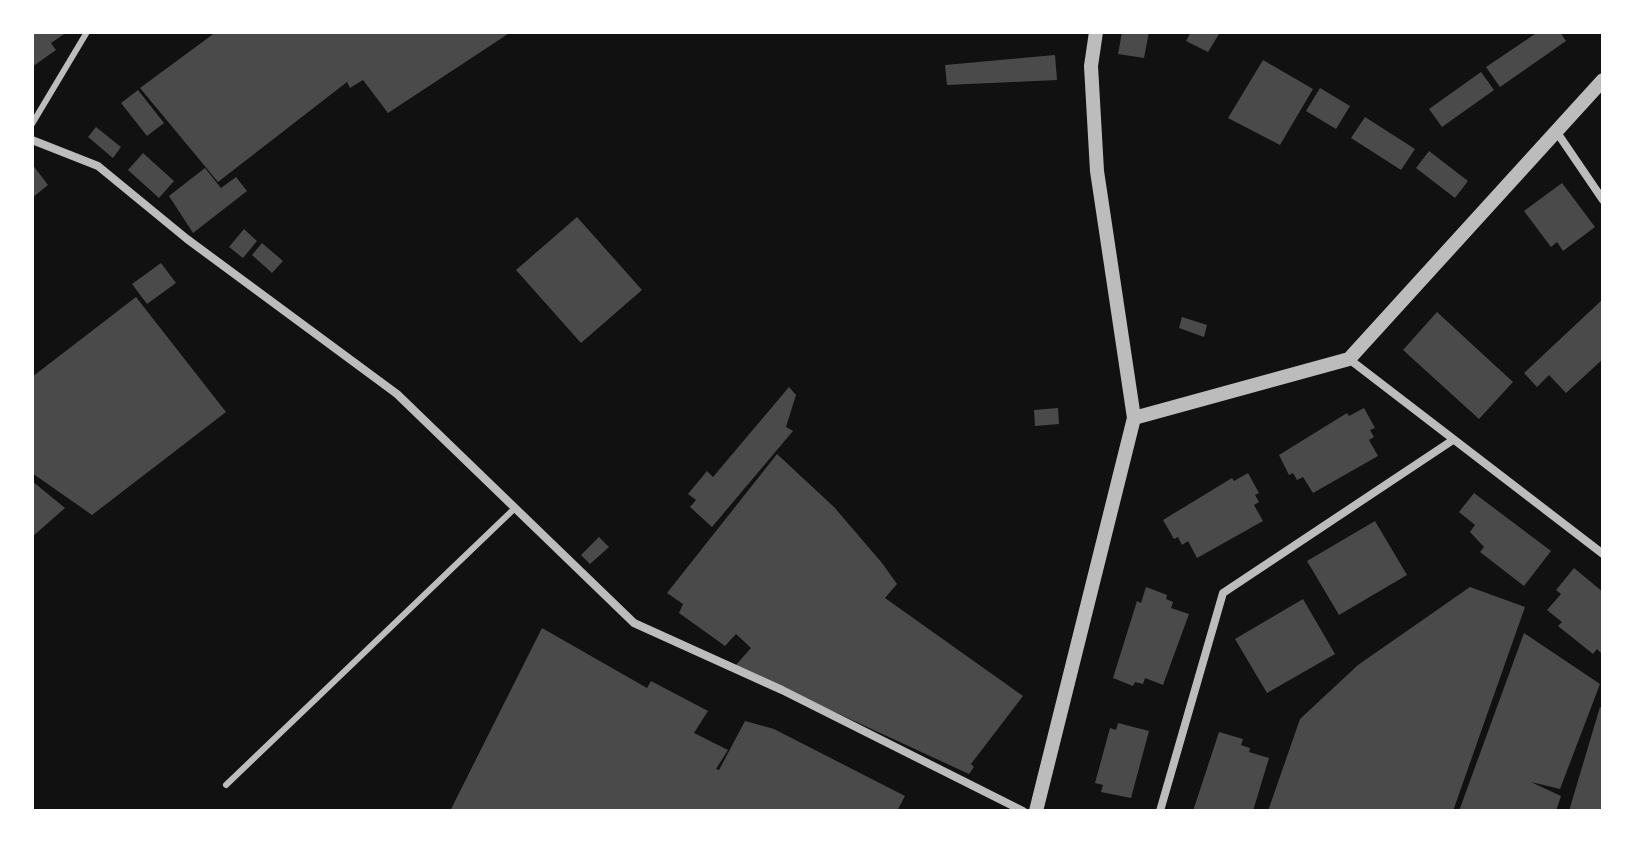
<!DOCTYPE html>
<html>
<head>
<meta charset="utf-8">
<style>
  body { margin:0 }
  #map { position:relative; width:1635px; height:843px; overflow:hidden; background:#111; font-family:"Varela Round",sans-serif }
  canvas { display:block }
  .frame { position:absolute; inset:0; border:34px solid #fff; pointer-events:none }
</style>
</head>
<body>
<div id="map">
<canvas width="1635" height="843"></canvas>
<div class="frame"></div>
</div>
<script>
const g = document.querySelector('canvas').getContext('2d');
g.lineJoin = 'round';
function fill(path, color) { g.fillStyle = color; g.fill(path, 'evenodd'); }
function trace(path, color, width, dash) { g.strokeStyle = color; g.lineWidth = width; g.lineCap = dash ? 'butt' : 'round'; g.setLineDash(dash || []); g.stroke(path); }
const building = new Path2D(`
  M32 32H67L51 43 56 50 32 67Z
  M216 32H511L388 113 363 80 350 88 347 82 218 182 140 88Z
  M1122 32H1149L1144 58 1118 54Z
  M1191 32H1215L1219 34 1208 52 1186 41Z
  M1538 32H1560L1566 41 1500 87 1486 67Z
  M1055 55 1057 80 947 85 945 65Z
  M1263 60 1313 89 1280 145 1228 118Z
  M1481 72 1494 90 1442 127 1429 109Z
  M1320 88 1350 106 1336 129 1306 111Z
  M138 90 164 123 147 136 121 103Z
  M1365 117 1415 149 1401 170 1351 138Z
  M96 127 121 147 113 158 88 137Z
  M1429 151 1468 181 1455 198 1416 168Z
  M143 153 174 181 159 198 128 170Z
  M32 164 48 185 32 198Z
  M205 168 221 188 236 177 247 191 193 233 169 196Z
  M1562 183 1595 227 1563 251 1557 242 1551 247 1524 211Z
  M577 217 642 290 581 343 516 270Z
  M244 229 257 241 243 258 229 247Z
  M262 243 283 261 272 273 252 255Z
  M161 263 176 283 147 304 132 284Z
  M136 297 226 412 92 515 32 473V377Z
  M1603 299V359L1566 393 1549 375 1537 387 1524 373Z
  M1437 312 1513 382 1479 419 1403 350Z
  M1182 317 1207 325 1204 337 1179 328Z
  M789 387 796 395 786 427 793 431 712 527 690 507 696 500 688 494 707 471 713 477Z
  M1058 408 1059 424 1035 426 1034 410Z
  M1364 408 1375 428 1370 430 1374 437 1369 440 1378 456 1313 493 1303 477 1297 480 1293 473 1289 475 1279 455 1347 413 1349 416Z
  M777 454 834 507 882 563 897 584 885 598 1023 696 971 764 974 767 969 774 735 666 751 648 736 634 725 646 679 613 683 604 667 593Z
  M1248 473 1259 493 1255 495 1259 502 1254 505 1263 521 1197 558 1188 541 1182 545 1178 537 1174 539 1163 520 1232 478 1234 481Z
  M32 481 65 508 32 537Z
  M1474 493 1551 551 1524 586 1480 552 1484 547 1470 532 1475 525 1459 512Z
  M1375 521 1407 575 1339 615 1307 561Z
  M599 537 609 547 590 564 581 555Z
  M1574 568 1603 592V655L1597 649 1593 654 1558 626 1562 622 1547 610 1561 594 1556 590Z
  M1146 587 1167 595 1166 599 1173 602 1171 608 1189 614 1163 685 1145 678 1143 684 1135 682 1133 686 1113 678 1137 601 1141 603Z
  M1470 587 1525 607 1453 811H1268L1300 719 1358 665Z
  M1303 599 1335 654 1267 693 1235 639Z
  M542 628 647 688 651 681 708 711 694 733 728 750 716 769 719 770 745 721 774 729 905 796 897 811H450Z
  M1524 633 1600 684 1560 789 1531 782 1561 796 1556 811H1459Z
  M1600 707 1603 709V811H1569Z
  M1118 723 1149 731 1131 798 1101 792 1103 785 1095 783 1110 728 1116 730Z
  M1219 732 1243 739 1241 745 1250 748 1249 752 1269 758 1253 811H1193Z`);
const service = new Path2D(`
  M32 124 87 32
  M226 785 515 508`);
const minor = new Path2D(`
  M1556 131 1603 200
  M32 140 98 166 187 239 397 394 634 623 782 690 1023 811
  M1349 359 1603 554
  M1160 811 1223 593 1453 440`);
const tertiary = new Path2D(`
  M1134 418 1349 359 1603 80
  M1036 811 1134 418 1097 171 1091 66 1096 32`);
fill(building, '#4a4a4a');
trace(service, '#bcbcbc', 6);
trace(minor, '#bcbcbc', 8);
trace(tertiary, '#bcbcbc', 14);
</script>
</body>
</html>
